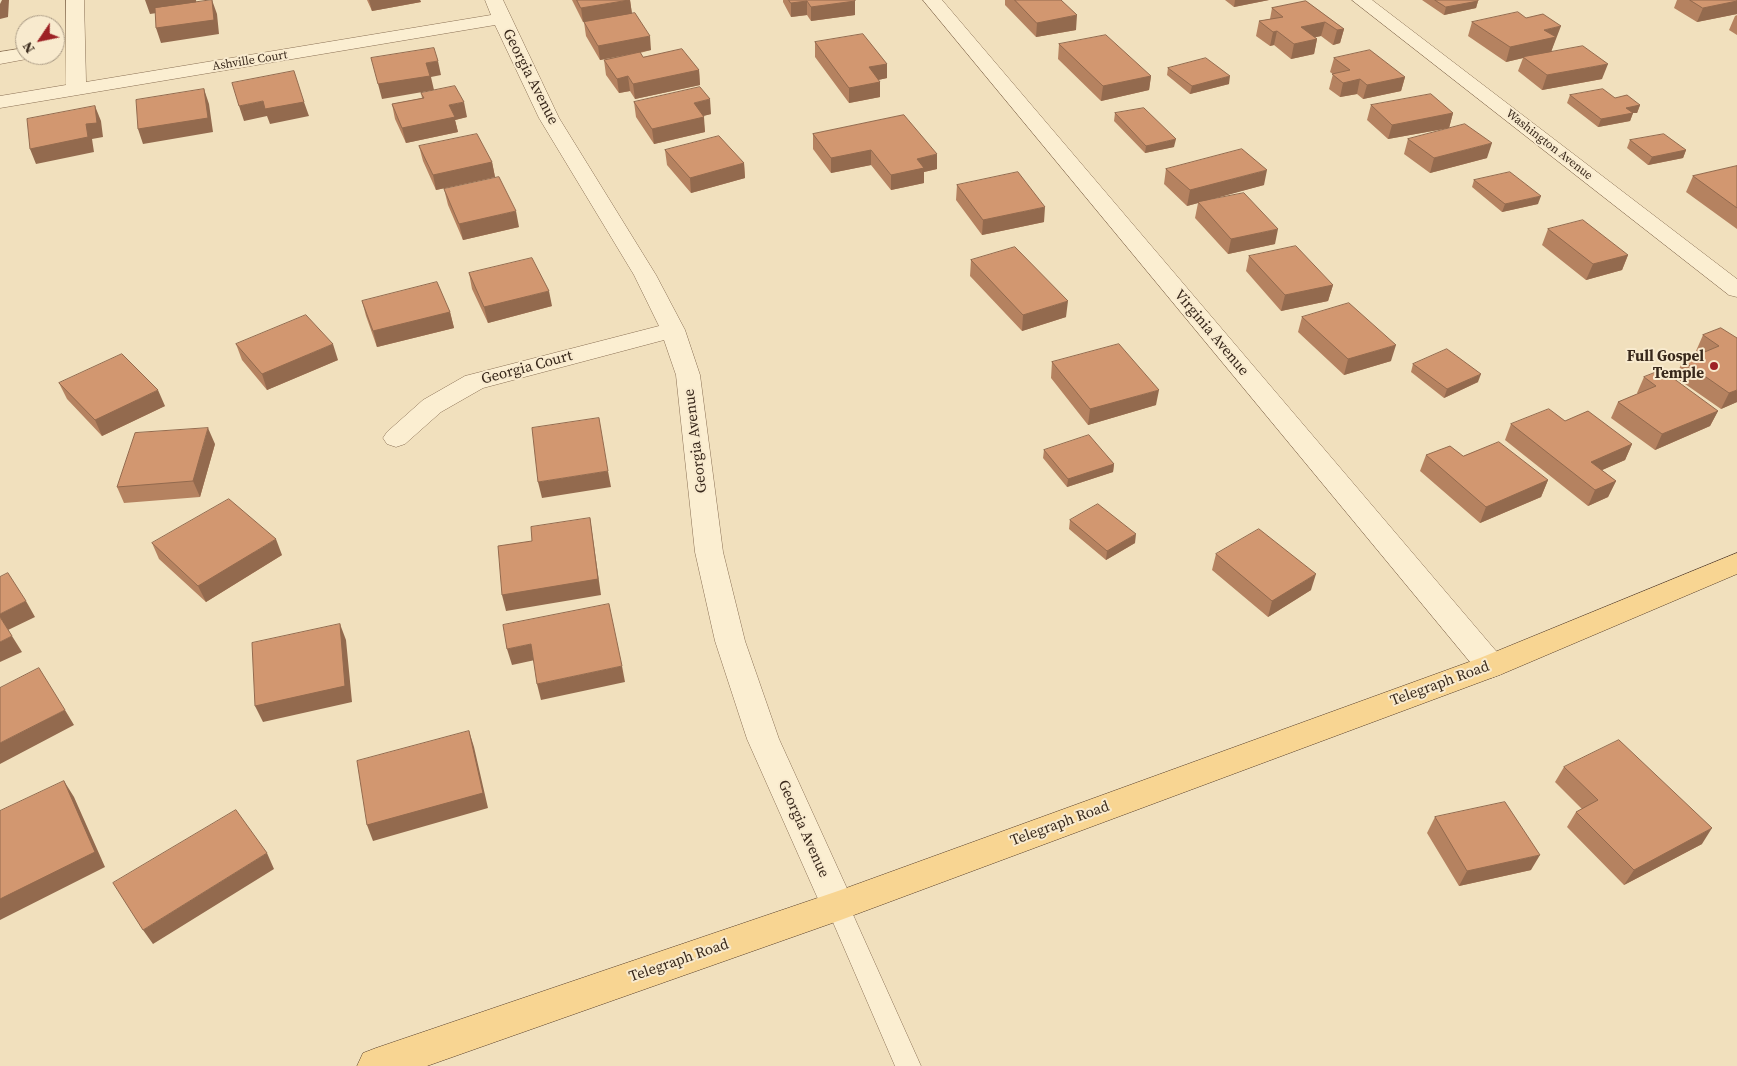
<!DOCTYPE html>
<html>
<head>
<meta charset="utf-8">
<style>
  body { margin:0 }
  #map { position:relative; width:1737px; height:1066px; overflow:hidden; background:#f1e0bd; font-family:"Source Serif 4",serif }
  canvas { display:block }
  .north { position:absolute; left:15px; top:15px; width:50px; height:50px; box-sizing:border-box; background:#f8eace; border:1px solid #ab9c86; border-radius:50%; rotate:236deg; font-size:14px; font-weight:700; line-height:20px; text-align:center; color:#38281b }
  .north::after { content:''; display:block; margin:auto; width:18px; height:22px; background:#9d2125; clip-path:polygon(50% 0,100% 100%,50% 72%,0 100%) }
</style>
</head>
<body>
<div id="map">
<canvas width="1737" height="1066"></canvas>
<div class="north">N</div>
</div>
<script>
const g = document.querySelector('canvas').getContext('2d');
g.lineJoin = 'round';
function trace(path, color, width, dash) { g.strokeStyle = color; g.lineWidth = width; g.lineCap = dash ? 'butt' : 'round'; g.setLineDash(dash || []); g.stroke(path); }
function fill(path, color) { g.fillStyle = color; g.fill(path, 'evenodd'); }
function label(font, color, halo, rows, align = 'center') {
  g.font = font + ' "Source Serif 4",serif'; g.lineWidth = 4; g.setLineDash([]); g.textBaseline = 'middle'; g.strokeStyle = halo; g.fillStyle = color; for (const [text, x, y, turn = 0] of rows) {
    g.save(); g.translate(x, y); g.rotate((+turn || 0) * Math.PI / 180); g.textAlign = isNaN(turn) ? turn : align; if (halo) g.strokeText(text, 0, 0); g.fillText(text, 0, 0); g.restore();
  }
}
const lane = new Path2D(`
  M838 896 846 899 921 1066H895L826 906 830 899Z`);
const street = new Path2D(`
  M66 0H84L86 82 491 15 485 0H503L559 118 656 275 685 330 700 375 723 552 745 641 779 739 855 906 850 917 838 921 826 917 747 739 715 641 695 552 676 375 664 340 483 388 441 412 405 444 396 447 387 444 383 438 387 432 423 400 465 376 659 326 634 275 539 118 495 25 0 108V96L66 85Z
  M923 0H942L1502 658 1506 666 1502 674 1491 678 1480 674Z
  M1352 0H1372L1737 279V297L1729 295Z
  M25 48V55H34L32 58 0 64V52Z`);
const primary = new Path2D(`
  M1737 553V574L1502 674 838 921 427 1066H357L363 1053 376 1048 838 891 1480 658Z`);
const wall = new Path2D(`
  M367 0H420L421 2 372 11Z
  M572 0H630L632 14 651 50 640 53 643 57 699 70 700 85 635 99 630 91 619 93 606 75 604 60 635 53 600 60 586 36 584 22 611 17 583 22Z
  M783 0H855V15L811 21 807 15 791 17 783 2Z
  M1005 0H1061L1076 30 1036 37 1005 5Z
  M1225 0H1269L1234 7Z
  M1422 0H1478V1L1476 8 1444 15Z
  M1676 0H1737V14L1697 22 1674 8 1677 0Z
  M1306 1 1344 29 1340 43 1333 45 1321 36 1315 37 1317 39 1314 54 1291 59 1274 45 1270 46 1256 36 1259 21 1270 19 1272 8Z
  M1737 15V35L1729 30 1735 16Z
  M1472 22 1556 40H1555L1551 52 1602 79 1542 90 1518 71 1523 58 1506 62 1468 36Z
  M815 42 887 64V78L878 80 880 82V97L849 103 815 57Z
  M1059 44 1151 76 1149 90 1101 101 1058 59Z
  M1334 58 1405 77 1401 91 1363 99 1357 94 1340 97 1329 89 1333 74 1330 72Z
  M1168 68 1229 84 1190 94 1167 75Z
  M421 93 467 117 455 120 458 132 406 143 395 119 392 104 422 98Z
  M1570 95 1615 98 1640 105 1637 113H1633L1630 121 1598 127 1567 103Z
  M634 102 711 114 703 116 705 132 654 144 636 117Z
  M1371 105 1453 113 1449 128 1388 139 1367 120Z
  M1115 113 1174 147 1145 153 1114 121Z
  M904 115 937 169 924 172V183L891 190 871 165 831 173 813 149V134Z
  M1408 139 1487 158 1430 173 1404 154Z
  M1630 140 1686 150 1683 158 1648 165 1627 148Z
  M419 146 492 162 495 177 436 190 423 161Z
  M665 150 744 163 745 178 691 193 667 165Z
  M1737 166V229L1686 192 1693 176Z
  M1166 169 1264 185 1207 200 1275 244 1228 254 1195 218 1198 203 1187 206 1164 184Z
  M1474 180 1538 204 1502 212 1472 187Z
  M957 185 1044 222 982 235 956 200Z
  M444 189 519 227 463 240 448 205Z
  M1548 229 1628 255 1622 270 1586 280 1542 245Z
  M1249 256 1333 285 1328 301 1281 311 1246 271Z
  M971 260 1066 317 1022 331 970 276Z
  M469 273 552 306 488 323 472 289Z
  M362 301 450 312 454 328 377 347 366 316Z
  M1302 317 1391 361 1344 375 1298 332Z
  M1721 328 1737 402 1721 409 1675 377 1683 361 1699 354 1696 351 1703 335Z
  M236 344 338 360 267 390 242 360Z
  M1052 362 1156 405 1088 425 1051 378Z
  M1413 364 1478 382 1444 398 1411 372Z
  M1644 377 1718 411 1710 426 1655 450 1611 418 1618 402 1638 394 1637 393Z
  M59 383 165 406 102 436 67 399Z
  M1565 421 1632 444 1625 460 1602 470 1616 481 1608 497 1588 506 1505 440 1511 424Z
  M215 444 200 497 124 503 117 487Z
  M1044 450 1114 464 1113 472 1067 487 1043 458Z
  M1426 455 1548 480 1541 497 1480 523 1420 471Z
  M1070 520 1135 543 1106 560 1069 529Z
  M152 543 282 555 206 602 159 559Z
  M1216 554 1311 590 1268 617 1212 570Z
  M1564 767 1702 844 1624 885 1567 827 1576 812 1582 809 1555 782Z
  M1435 817 1531 870 1459 886 1427 833Z`);
const shadedWall = new Path2D(`
  M2 0H9L8 17 0 19V4Z
  M145 0H196L197 7 150 14Z
  M212 0 217 14 219 34 161 43 156 28Z
  M369 0H420L421 2 372 11Z
  M630 0 632 14 583 22 581 8Z
  M1235 0H1269L1234 7Z
  M807 1V15L791 17V3Z
  M855 1V15L811 21V7Z
  M1478 1 1476 8 1444 15 1446 7Z
  M1737 1V14L1697 22 1703 8Z
  M1077 15 1076 30 1036 37 1037 23Z
  M1325 22 1321 36 1298 41 1301 27Z
  M1561 26 1551 52 1523 57V58L1506 62 1510 47 1544 30Z
  M1344 29 1340 43 1333 45 1337 30Z
  M1277 31 1274 45 1270 46 1273 32Z
  M650 36 651 50 600 60 598 46Z
  M1317 39 1314 54 1291 59 1294 44Z
  M438 61 441 75 431 77 434 90 382 99 378 84 426 63Z
  M887 64V78L869 82V67Z
  M1608 64 1602 79 1542 90 1547 75Z
  M699 70 700 85 635 99 633 84Z
  M628 76 630 91 619 93 617 79Z
  M1151 76 1149 90 1101 101 1103 86Z
  M1230 76 1229 84 1190 94 1192 86Z
  M1405 77 1401 91 1363 99 1367 85Z
  M1360 79 1357 94 1340 97 1343 83Z
  M880 82V97L849 103V88Z
  M204 89 209 104 213 132 143 144 138 129Z
  M710 99 711 114 695 118 694 103Z
  M263 101 304 102 309 116 270 124 267 116 244 121 239 106Z
  M464 102 467 117 455 120 458 132 406 143 402 128 449 105Z
  M1640 105 1637 113H1633L1630 121 1598 127 1601 119 1626 108Z
  M95 106 101 121 103 137 92 139 94 152 36 164 30 149 86 124Z
  M1453 113 1449 128 1388 139 1392 125Z
  M704 117 705 132 654 144 652 129Z
  M1176 139 1174 147 1145 153 1146 146Z
  M1492 143 1487 158 1430 173 1434 158Z
  M871 150V165L831 173V158Z
  M1686 150 1683 158 1648 165 1652 157Z
  M937 154V169L924 172V183L891 190V175L917 159Z
  M492 162 495 177 436 190 433 175Z
  M744 163 745 178 691 193 690 178Z
  M1267 170 1264 185 1187 206 1190 190Z
  M1541 196 1538 204 1502 212 1505 204Z
  M1045 207 1044 222 982 235 983 220Z
  M516 211 519 227 463 240 459 224Z
  M1278 229 1275 244 1228 254 1231 239Z
  M1628 255 1622 270 1586 280 1593 264Z
  M1333 285 1328 301 1281 311 1285 295Z
  M549 291 552 306 488 323 484 307Z
  M1068 301 1066 317 1022 331 1023 315Z
  M450 312 454 328 377 347 373 331Z
  M333 344 338 360 267 390 262 374Z
  M1396 345 1391 361 1344 375 1348 359Z
  M1481 374 1478 382 1444 398 1447 389Z
  M158 390 165 406 102 436 95 420Z
  M1159 390 1156 405 1088 425 1090 409Z
  M1737 390V402L1721 409 1729 393Z
  M1718 411 1710 426 1655 450 1662 434Z
  M208 428 215 444 200 497 193 481Z
  M1632 444 1625 460 1584 478 1591 462Z
  M1114 464 1113 472 1067 487 1068 479Z
  M608 471 611 487 542 498 538 482Z
  M1548 480 1541 497 1480 523 1486 507Z
  M1616 481 1608 497 1588 506 1595 490Z
  M590 518 601 595 506 611 502 595Z
  M1136 534 1135 543 1106 560 1107 551Z
  M276 539 282 555 206 602 198 586Z
  M1316 574 1311 590 1268 617 1272 601Z
  M26 601 35 617 8 630 0 617V614Z
  M340 624 346 640 352 702 263 722 255 706Z
  M12 636 22 652 0 662V642Z
  M531 644 535 660 512 665 507 649Z
  M622 666 625 682 541 700 537 684Z
  M65 710 74 725 0 764V743Z
  M469 731 474 747 488 808 373 841 367 825Z
  M64 781 74 797 105 867 0 920V899Z
  M1712 828 1702 844 1624 885 1634 870Z
  M267 853 274 869 153 944 143 930Z
  M1540 855 1531 870 1459 886 1467 871Z`);
const building = new Path2D(`
  M212 0 214 20 156 28 155 8Z
  M577 0H629L581 8Z
  M789 0H855V1L811 7 807 1 791 3Z
  M1015 0H1061L1077 15 1037 23Z
  M1435 0H1478V1L1446 7Z
  M1690 0H1737V1L1703 8Z
  M1306 1 1344 29 1337 30 1325 22 1301 27 1317 39 1294 44 1277 31 1273 32 1259 21 1283 17 1272 8Z
  M1518 12 1526 18 1543 14 1561 26 1544 30 1556 37 1510 47 1472 22Z
  M635 13 650 36 598 46 584 22Z
  M863 34 887 64 869 67 880 82 849 88 815 42Z
  M1106 35 1151 76 1103 86 1059 44Z
  M1583 46 1608 64 1547 75 1523 57Z
  M434 48 438 61 426 63 430 76 378 84 371 58Z
  M682 49 699 70 633 84 628 76 617 79 604 60 640 52 643 57Z
  M1370 50 1405 77 1367 85 1360 79 1343 83 1332 74 1350 70 1334 58Z
  M1206 58 1230 76 1192 86 1168 68Z
  M294 71 304 102 265 109 263 101 239 106 232 83Z
  M455 86 464 102 449 105 455 117 402 128 392 104 424 98 421 93Z
  M700 87 710 99 694 103 704 117 652 129 634 102Z
  M204 89 208 118 138 129 136 100Z
  M1603 89 1615 98 1627 95 1640 105 1626 108 1633 113 1601 119 1570 95Z
  M1431 94 1453 113 1392 125 1371 105Z
  M95 106 97 123 86 124 88 137 30 149 27 119Z
  M1144 108 1176 139 1146 146 1115 113Z
  M904 115 937 154 917 159 924 168 891 175 871 150 831 158 813 134Z
  M1465 124 1492 143 1434 158 1408 139Z
  M477 134 492 162 433 175 419 146Z
  M1664 134 1686 150 1652 157 1630 140Z
  M719 136 744 163 690 178 665 150Z
  M1242 149 1267 170 1190 190 1166 169Z
  M1737 166V208L1693 176Z
  M1018 172 1045 207 983 220 957 185Z
  M1510 172 1541 196 1505 204 1474 180Z
  M499 177 516 211 459 224 444 189Z
  M1244 193 1278 229 1231 239 1198 202Z
  M1583 220 1628 255 1593 264 1548 229Z
  M1296 246 1333 285 1285 295 1249 256Z
  M1015 247 1068 301 1023 315 971 260Z
  M532 258 549 291 484 307 469 273Z
  M437 282 450 312 373 331 362 301Z
  M1349 303 1396 345 1348 359 1302 317Z
  M306 315 333 344 262 374 236 344Z
  M1721 328 1737 338V390L1729 393 1683 361 1719 346 1703 335Z
  M1119 344 1159 390 1090 409 1052 362Z
  M1447 349 1481 374 1447 389 1413 364Z
  M122 354 158 390 95 420 59 383Z
  M1662 370 1718 411 1662 434 1618 402 1656 386 1644 377Z
  M1549 409 1565 421 1588 411 1632 444 1591 462 1616 481 1595 490 1511 424Z
  M599 418 608 471 538 482 532 428Z
  M208 428 193 481 117 487 135 433Z
  M1089 435 1114 464 1068 479 1044 450Z
  M1499 442 1548 480 1486 507 1426 455 1450 446 1463 456Z
  M229 499 276 539 198 586 152 543Z
  M1098 504 1136 534 1107 551 1070 520Z
  M590 518 598 579 502 595 498 546 532 541 531 527Z
  M1259 529 1316 574 1272 601 1216 554Z
  M8 573 26 601 0 614V577Z
  M609 604 622 666 537 684 531 644 507 649 503 625Z
  M0 617 12 636 0 642Z
  M340 624 345 686 255 706 252 643Z
  M39 668 65 710 0 743V688Z
  M469 731 483 793 367 825 357 761Z
  M1619 740 1712 828 1634 870 1576 812 1598 800 1564 767Z
  M64 781 95 852 0 899V811Z
  M1505 802 1540 855 1467 871 1435 817Z
  M236 810 267 853 143 930 113 883Z`);
const markers = [
  [1714,366,5,"#9d2125"]
];
const farStreetnames = [
  ["Ashville Court",250,61,-9],
  ["Washington Avenue",1549,145,38]
];
const streetNames = [
  ["Georgia Avenue",530,77,63],
  ["Virginia Avenue",1211,333,50],
  ["Georgia Court",527,368,-15],
  ["Georgia Avenue",696,441,-97],
  ["Telegraph Road",1440,684,-20],
  ["Telegraph Road",1060,824,-20],
  ["Georgia Avenue",803,829,66],
  ["Telegraph Road",679,961,-19]
];
const poiNames = [
  ["Full Gospel",1704,357],
  ["Temple",1704,374]
];
trace(lane, '#8a7055', 1);
trace(street, '#8a7055', 1);
trace(primary, '#573e2a', 1);
fill(lane, '#fbeed1');
fill(street, '#fbeed1');
fill(primary, '#f8d592');
fill(wall, '#b58260');
fill(shadedWall, '#936a4e');
fill(building, '#d29770');
trace(building, '#936a4e', 1);
for (const [x, y, r, color] of markers) { const dot = new Path2D(); dot.arc(x, y, r, 0, 2 * Math.PI); g.fillStyle = color; g.fill(dot); trace(dot, '#f8eace', 2); }
label('12px', '#38281b', '#f8eace', farStreetnames);
label('15px', '#38281b', '#f8eace', streetNames);
label('bold 15px', '#38281b', '#f8eace', poiNames, 'right');
</script>
</body>
</html>
